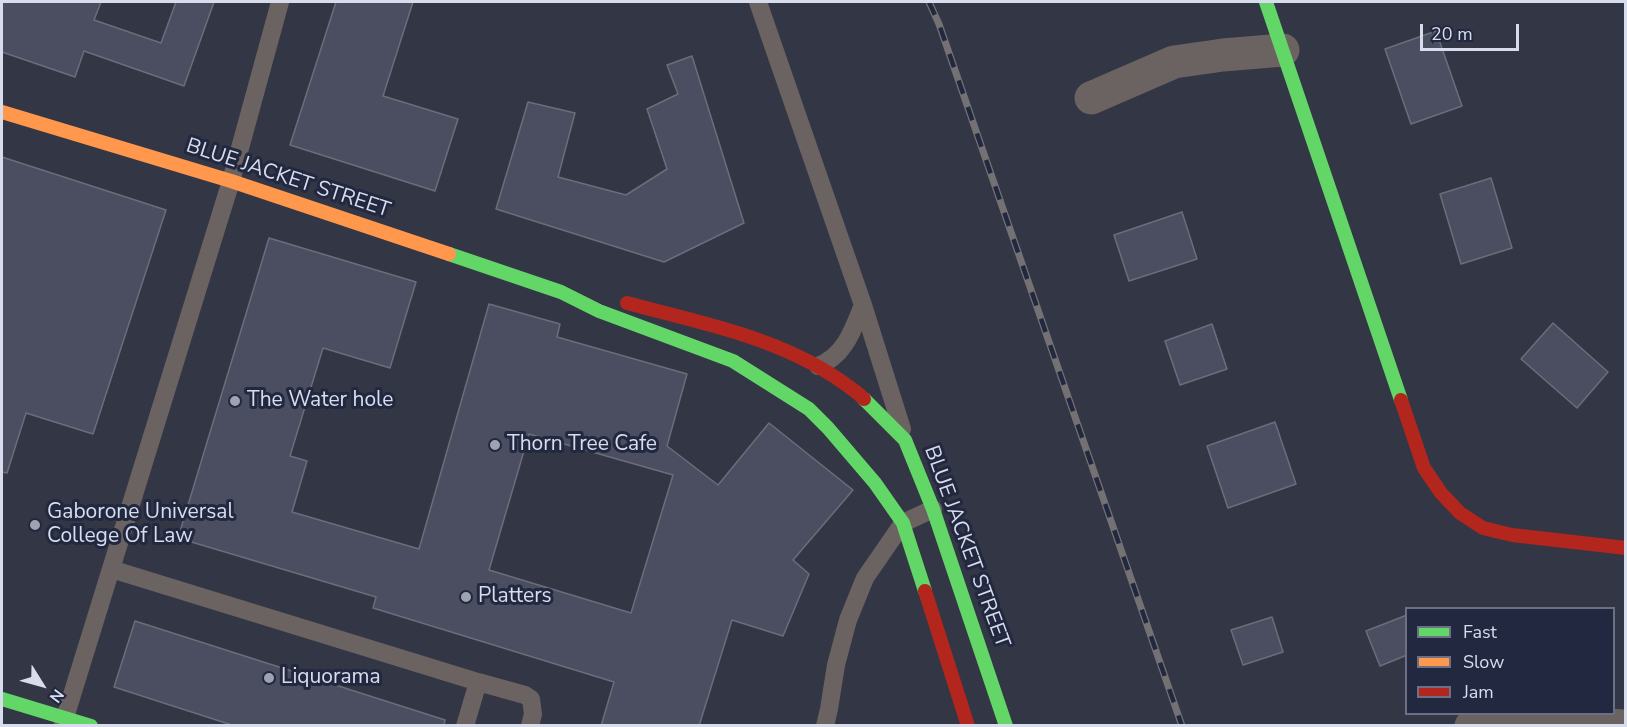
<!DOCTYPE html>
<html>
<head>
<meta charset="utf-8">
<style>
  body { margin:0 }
  #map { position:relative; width:1627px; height:727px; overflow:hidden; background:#333644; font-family:"Nunito Sans",sans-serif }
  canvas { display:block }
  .frame { position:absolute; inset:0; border:3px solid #d8dded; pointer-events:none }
  .legend { position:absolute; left:1405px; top:607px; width:210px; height:108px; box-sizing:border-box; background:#222840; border:2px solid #6b7085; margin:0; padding:8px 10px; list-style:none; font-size:18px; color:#d8dded }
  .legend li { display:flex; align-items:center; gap:12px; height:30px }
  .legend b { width:30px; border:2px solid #6b7085 }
  .north { position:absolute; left:12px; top:655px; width:60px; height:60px; -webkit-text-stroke:4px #222840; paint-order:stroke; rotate:127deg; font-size:16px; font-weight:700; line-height:24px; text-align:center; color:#d8dded }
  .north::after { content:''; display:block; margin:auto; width:21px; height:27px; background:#d8dded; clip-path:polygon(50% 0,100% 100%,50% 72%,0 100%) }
  .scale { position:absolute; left:1420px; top:24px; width:99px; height:27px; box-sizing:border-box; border:3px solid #d8dded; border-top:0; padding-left:8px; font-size:18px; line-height:21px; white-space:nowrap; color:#d8dded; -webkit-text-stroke:4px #222840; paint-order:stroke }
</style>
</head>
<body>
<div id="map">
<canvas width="1627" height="727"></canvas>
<div class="frame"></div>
<ul class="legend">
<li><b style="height:8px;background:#63d668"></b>Fast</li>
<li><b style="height:8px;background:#ff974d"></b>Slow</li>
<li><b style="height:8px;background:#b3261e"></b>Jam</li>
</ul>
<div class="north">N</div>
<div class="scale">20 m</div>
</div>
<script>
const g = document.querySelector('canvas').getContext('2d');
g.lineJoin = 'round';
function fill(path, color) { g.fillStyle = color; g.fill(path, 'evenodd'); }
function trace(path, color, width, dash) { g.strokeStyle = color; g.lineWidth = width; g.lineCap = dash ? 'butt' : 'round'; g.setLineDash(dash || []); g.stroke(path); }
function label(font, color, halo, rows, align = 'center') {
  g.font = font + ' "Nunito Sans",sans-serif'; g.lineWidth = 6; g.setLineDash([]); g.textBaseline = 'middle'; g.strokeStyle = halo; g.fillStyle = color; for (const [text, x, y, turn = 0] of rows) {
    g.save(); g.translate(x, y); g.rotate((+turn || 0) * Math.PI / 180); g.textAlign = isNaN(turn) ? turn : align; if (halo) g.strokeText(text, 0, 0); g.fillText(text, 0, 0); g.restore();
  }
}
const building = new Path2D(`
  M2 2H101L94 20 161 43 176 2H214L184 86 84 51 75 77 2 52Z
  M336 2H413L383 96 458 119 435 191 290 145Z
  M1436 31 1462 106 1411 124 1385 49Z
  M692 56 744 223 664 262 496 209 528 102 575 113 558 177 626 195 667 169 647 109 678 94 667 65Z
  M2 157 166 210 93 434 26 413 7 473 2 472Z
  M1491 178 1512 248 1461 264 1440 194Z
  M1182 212 1197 259 1129 281 1114 235Z
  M269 238 416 282 390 368 323 348 290 456 307 461 292 512 419 549 489 304 560 324 557 337 687 374 667 446 718 485 769 423 853 490 793 560 809 574 783 636 732 620 699 726H601L614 682 373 608 376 597 178 538ZM529 434 673 475 631 613 489 570Z
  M1553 323 1608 372 1577 408 1521 359Z
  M1212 324 1227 369 1180 385 1165 341Z
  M1275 422 1296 484 1228 508 1207 446Z
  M1407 615V655L1380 666 1366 631Z
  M1272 617 1283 652 1243 665 1231 630Z
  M135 621 445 720 444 726H235L114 687Z`);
const lane = new Path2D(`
  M758 2 863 305 902 429
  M818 366C845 356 853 329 863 305
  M111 569 478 682 465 726
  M478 682 525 695 531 699 533 714 530 726
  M63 724 231 181 280 2
  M825 726 829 709 836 665 848 620 865 578 903 523 933 509`);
const street = new Path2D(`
  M1091 98 1174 62 1223 55 1283 50
  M1471 726 1513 721H1551L1623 726`);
const fast = new Path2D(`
  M1266 2 1401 400
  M449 254 561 292 599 311 733 361 809 409 828 428 875 483 903 523 925 591
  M864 399 905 440 933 509 1006 726
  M2 699 91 726`);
const slow = new Path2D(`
  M2 112 231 181 449 254`);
const jam = new Path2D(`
  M627 303C697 322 773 336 835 377 845 384 856 391 864 399
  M1401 400 1424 468 1441 493 1460 513 1483 528 1512 535 1626 548
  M925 591 968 726`);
const rail = new Path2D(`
  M929 2 939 24 1182 726`);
const markers = [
  [235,401,6,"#9ea3b2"],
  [495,445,6,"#9ea3b2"],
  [35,525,6,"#9ea3b2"],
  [466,597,6,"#9ea3b2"],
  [269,678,6,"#9ea3b2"]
];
const streetNames = [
  ["BLUE JACKET STREET",288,179,18],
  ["BLUE JACKET STREET",966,547,70]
];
const poiNames = [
  ["The Water hole",247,401],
  ["Thorn Tree Cafe",507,445],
  ["Gaborone Universal",47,513],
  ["College Of Law",47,537],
  ["Platters",478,597],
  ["Liquorama",281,678]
];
fill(building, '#4a4e60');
trace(building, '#6b6e7a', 1.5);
trace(lane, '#6b6361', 18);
trace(street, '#6b6361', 33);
trace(fast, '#63d668', 14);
trace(slow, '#ff974d', 14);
trace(jam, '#b3261e', 14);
trace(rail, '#747174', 7);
trace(rail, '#222840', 4.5, [14]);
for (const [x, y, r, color] of markers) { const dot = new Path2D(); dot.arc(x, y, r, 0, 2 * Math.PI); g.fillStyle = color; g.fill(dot); trace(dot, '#222840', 2); }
label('21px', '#d8dded', '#222840', streetNames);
label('21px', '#d8dded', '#222840', poiNames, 'left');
</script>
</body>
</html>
